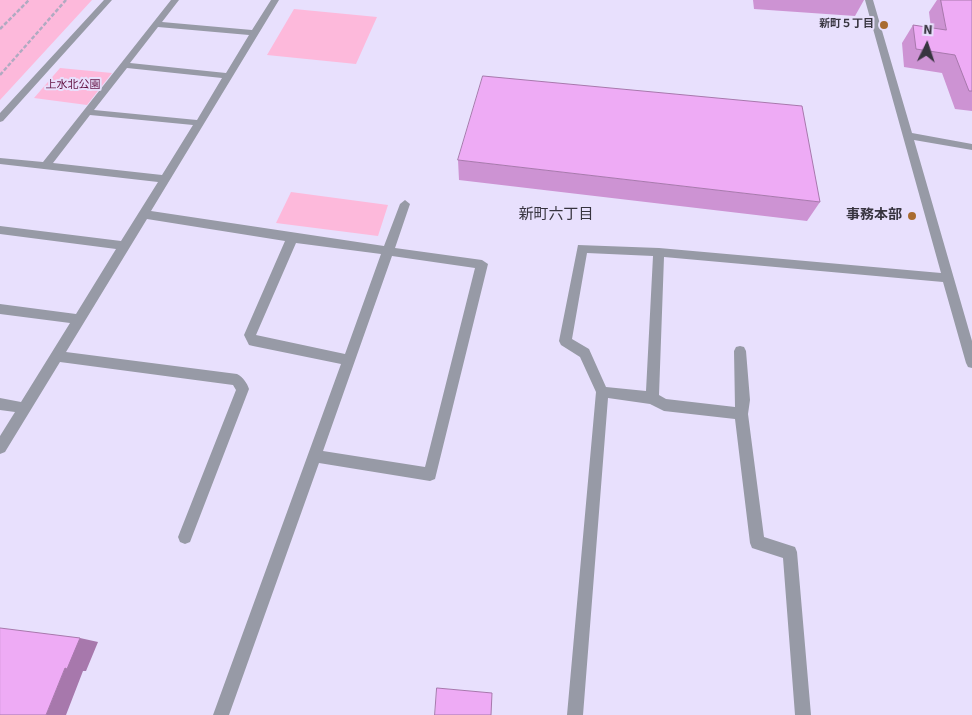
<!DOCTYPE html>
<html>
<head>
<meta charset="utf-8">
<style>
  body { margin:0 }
  #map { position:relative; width:972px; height:715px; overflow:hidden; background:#e8e0fd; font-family:"Source Sans 3",sans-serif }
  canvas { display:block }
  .north { position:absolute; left:902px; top:20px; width:50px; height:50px; -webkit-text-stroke:4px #e8e0fd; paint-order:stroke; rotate:4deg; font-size:14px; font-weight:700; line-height:20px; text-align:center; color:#37343f }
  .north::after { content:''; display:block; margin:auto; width:18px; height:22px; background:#37343f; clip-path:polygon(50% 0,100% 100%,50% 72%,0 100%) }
</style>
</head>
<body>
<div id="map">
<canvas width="972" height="715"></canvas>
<div class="north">N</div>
</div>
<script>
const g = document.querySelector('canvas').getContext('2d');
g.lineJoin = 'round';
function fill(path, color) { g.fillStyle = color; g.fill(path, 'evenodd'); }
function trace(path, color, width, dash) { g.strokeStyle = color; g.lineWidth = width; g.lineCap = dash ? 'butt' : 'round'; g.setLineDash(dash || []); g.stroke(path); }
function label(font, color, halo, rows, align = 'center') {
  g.font = font + ' "Source Sans 3","Noto Sans JP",sans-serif'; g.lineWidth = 4; g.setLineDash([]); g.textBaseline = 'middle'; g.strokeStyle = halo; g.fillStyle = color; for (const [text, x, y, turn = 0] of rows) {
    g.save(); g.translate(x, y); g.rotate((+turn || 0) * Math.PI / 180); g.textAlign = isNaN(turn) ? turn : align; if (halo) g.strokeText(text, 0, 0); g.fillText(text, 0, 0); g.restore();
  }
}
const green = new Path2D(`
  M0 0H92L0 100Z
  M294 9 377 17 356 64 267 55Z
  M60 68 112 73 87 105 34 98Z
  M291 192 388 205 378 236 276 223Z`);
const path = new Path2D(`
  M0 29 29 0
  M0 75 66 0`);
const minor = new Path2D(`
  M104 0H112L3 121 0 122V113Z
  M171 0H179L162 22 252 30 271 0H279L151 211 384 246 400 204 405 200 410 204 395 248 482 260 488 264 435 479 430 481 319 463 229 715H213L341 364 253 346 249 345 244 335 285 241 147 219 66 352 237 374C243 377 247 383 249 389L190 542 185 544 180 542 178 537 236 390 233 385 60 362 5 452 0 454V436L15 412 0 410V398L21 402 70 323 0 314V304L76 314 116 249 0 234V226L121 241 158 182 0 164V158L43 162ZM158 27 249 35 226 73 130 63ZM127 68 222 78 197 120 94 110ZM90 115 193 125 162 175 53 163ZM296 243 381 254 345 354 256 335ZM392 256 475 268 425 467 323 451Z
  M865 0H873L912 133 972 144V150L914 140 972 341V368L968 367 966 363 943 282 664 257 659 395 666 399 735 407 734 351 736 347 740 346 744 347 746 351 750 400 748 414 764 537 795 547 797 552 811 715H795L783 558 752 548 750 543 735 419 664 411 650 404 608 398 583 715H567L596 392 580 357 561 345 559 341 578 245 659 248 941 273ZM587 253 653 256 646 391 606 387 589 349 572 339Z`);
const wall = new Path2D(`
  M753 0H864L855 16 754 9Z
  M937 0H972V111L955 109 942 73 904 67 902 43 913 25 931 28 929 12Z
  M458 160 820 202 807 221 459 180Z`);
const shadedWall = new Path2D(`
  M80 638 98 642 86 671H83L66 715H46L65 668Z`);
const building = new Path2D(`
  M941 0H972V91H969L955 55 916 49 913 25 946 30Z
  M483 76 802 106 820 202 458 160Z
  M0 628 80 638 67 669 65 668 46 715H0Z
  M437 688 492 693 491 715H435Z`);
const markers = [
  [884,25,5,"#a96b30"],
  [912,216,5,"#a96b30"]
];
const farPoinames = [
  ["新町５丁目",874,25]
];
const farParknames = [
  ["上水北公園",73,86]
];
const poiNames = [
  ["事務本部",902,216]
];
const neighbourhoodNames = [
  ["新町六丁目",556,216]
];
fill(green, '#fdb9db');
trace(path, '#b0aac1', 2.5, [4, 2]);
fill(minor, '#979aa6');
fill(wall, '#cd93d3');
fill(shadedWall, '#a778ac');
fill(building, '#eeabf5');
trace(building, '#a778ac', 1);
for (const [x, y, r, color] of markers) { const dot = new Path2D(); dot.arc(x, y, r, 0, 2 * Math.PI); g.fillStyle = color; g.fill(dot); trace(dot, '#e8e0fd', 2); }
label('bold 11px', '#37343f', '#e8e0fd', farPoinames, 'right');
label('11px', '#641445', '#e8e0fd', farParknames);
label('bold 14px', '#37343f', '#e8e0fd', poiNames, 'right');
label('15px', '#37343f', '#e8e0fd', neighbourhoodNames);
</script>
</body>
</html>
